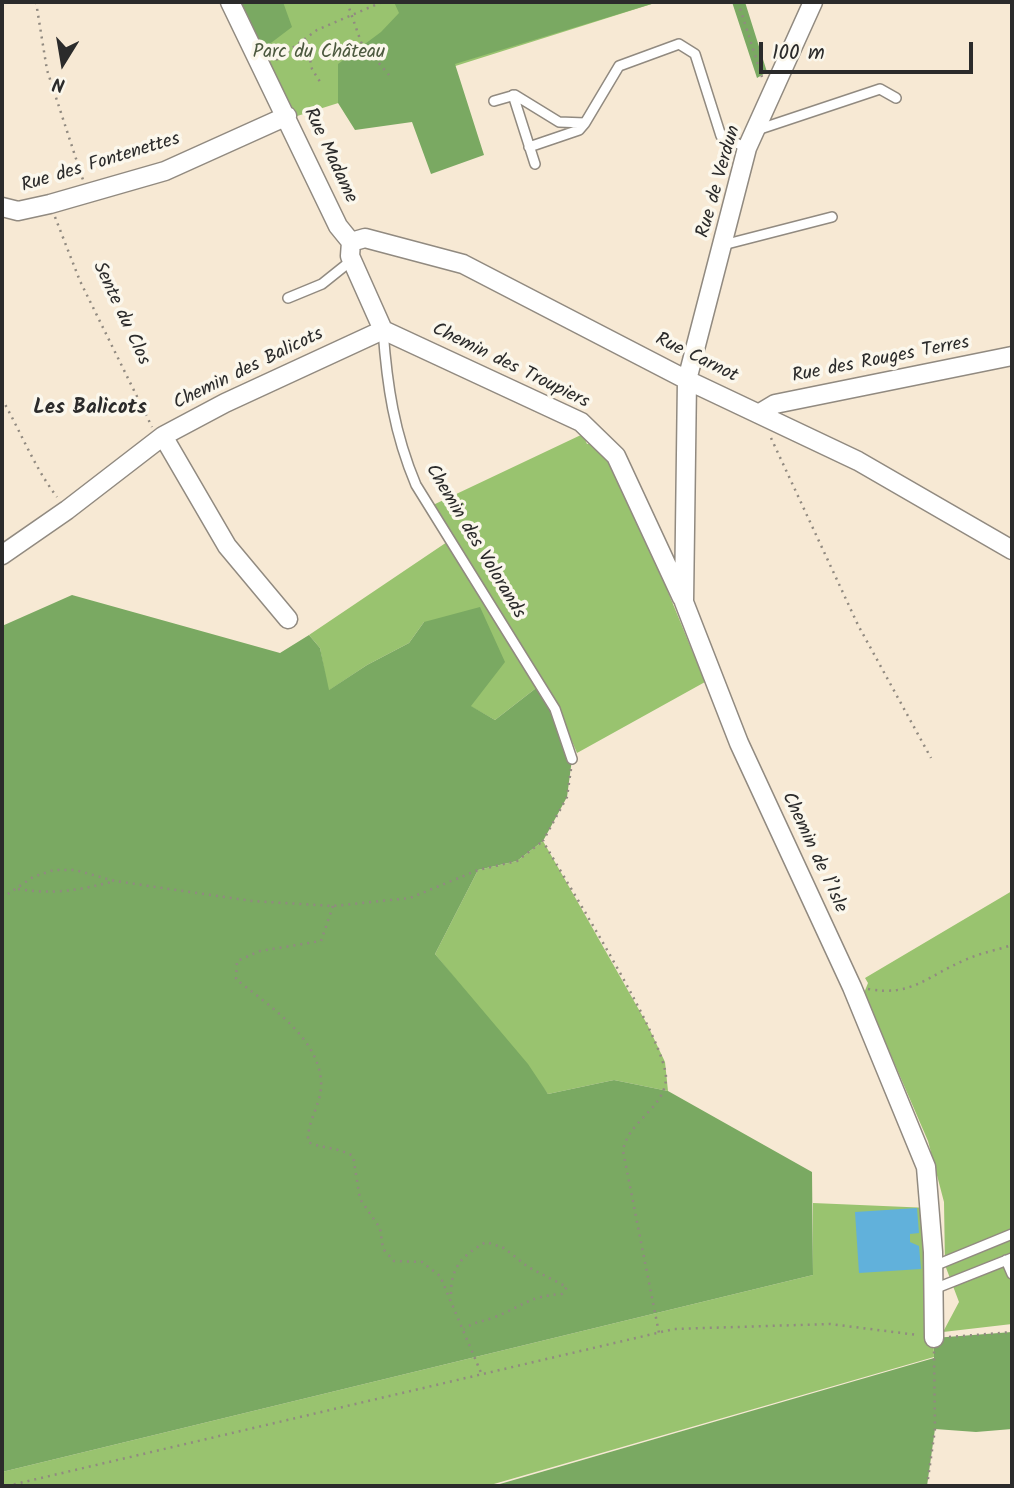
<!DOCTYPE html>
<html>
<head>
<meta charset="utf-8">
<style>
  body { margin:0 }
  #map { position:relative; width:1014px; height:1488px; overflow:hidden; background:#f7e9d4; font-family:Kalam,sans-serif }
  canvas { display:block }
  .frame { position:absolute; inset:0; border:4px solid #2b2b2b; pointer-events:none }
  .north { position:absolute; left:28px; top:28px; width:70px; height:70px; -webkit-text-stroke:5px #fbf7ec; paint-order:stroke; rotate:191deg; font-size:19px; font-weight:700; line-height:28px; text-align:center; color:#2b2b2b }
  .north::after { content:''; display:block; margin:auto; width:24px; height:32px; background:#2b2b2b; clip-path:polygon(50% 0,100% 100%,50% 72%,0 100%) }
  .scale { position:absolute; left:759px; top:42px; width:214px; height:32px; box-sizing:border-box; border:4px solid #2b2b2b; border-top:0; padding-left:9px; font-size:21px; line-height:24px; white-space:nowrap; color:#2b2b2b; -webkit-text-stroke:5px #fbf7ec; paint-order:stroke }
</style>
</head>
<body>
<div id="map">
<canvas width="1014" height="1488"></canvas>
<div class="frame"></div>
<div class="north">N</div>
<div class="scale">100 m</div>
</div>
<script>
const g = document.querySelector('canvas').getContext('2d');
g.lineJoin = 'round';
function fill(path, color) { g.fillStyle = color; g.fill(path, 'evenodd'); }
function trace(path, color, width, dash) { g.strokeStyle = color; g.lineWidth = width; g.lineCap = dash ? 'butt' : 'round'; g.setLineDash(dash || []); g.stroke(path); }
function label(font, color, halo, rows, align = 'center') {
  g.font = font + ' Kalam,sans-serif'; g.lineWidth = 7; g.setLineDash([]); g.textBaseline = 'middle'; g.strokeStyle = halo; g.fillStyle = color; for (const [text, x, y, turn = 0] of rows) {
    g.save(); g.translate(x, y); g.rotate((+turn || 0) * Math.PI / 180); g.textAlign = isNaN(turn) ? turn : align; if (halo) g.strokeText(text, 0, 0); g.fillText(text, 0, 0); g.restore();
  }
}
const green = new Path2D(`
  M234 2H658L294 117Z
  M583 434 587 444 593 443 609 456 668 580 666 587 705 682 577 753 556 704 433 505Z
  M450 540 540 685 495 720 470 706 424 622 409 643 367 665 328 691 320 648 309 635Z
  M543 841 647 1024 665 1062 668 1091 614 1080 548 1094 435 954 478 870 517 861Z
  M1012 891V1324L943 1332 959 1302 945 1265 944 1202 928 1141 864 993 868 983 865 978Z
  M813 1203 930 1208 934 1357 487 1486H2V1472L813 1275Z`);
const forest = new Path2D(`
  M230 2H283L292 27 255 55Z
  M394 2H658L455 64 484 155 431 174 412 122 355 130 338 103V64L381 32 399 13Z
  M732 2H745L767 72 757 78Z
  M72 595 280 653 309 635 320 648 329 690 367 665 409 643 424 622 480 607 505 662 471 706 495 720 540 685 572 759 567 797 543 841 517 861 478 870 435 954 528 1064 548 1094 614 1080 668 1091 812 1172 813 1275 2 1472V626Z
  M1012 1332V1429L976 1432 935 1429 927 1486H493L934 1358V1338Z`);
const water = new Path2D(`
  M917 1208 919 1233 910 1234V1242L919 1246 921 1269 859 1273 855 1212Z`);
const path = new Path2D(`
  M36 2 47 70 83 180
  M347 2 361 42 389 75
  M738 2 762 77
  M306 40 312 69 322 85
  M276 60 317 30 382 2
  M55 217 80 281 152 427
  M2 399C21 432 34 467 57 497
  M771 438 858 625 931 758
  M571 769 567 797 543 841C566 882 668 1043 666 1079 664 1109 627 1122 623 1151L659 1333
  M18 889C53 895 81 890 115 881
  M2 898 33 877 54 870H75L115 881 252 901 333 906 410 898 478 870 517 861 543 841
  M333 906 321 941 260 951 237 961 236 979C266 1004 317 1035 321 1080 323 1103 307 1119 308 1142 324 1149 337 1147 353 1156L360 1199 380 1228 383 1249 394 1261 422 1262 440 1276 482 1375
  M868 989C912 997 927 976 965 960 980 953 997 950 1012 945
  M451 1294C451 1266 463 1255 486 1242L504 1248 528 1267 567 1287 562 1294C529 1296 523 1306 495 1317 483 1322 475 1321 464 1329
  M949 1337 1012 1332
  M7 1486 674 1329 830 1324 918 1335
  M927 1486 935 1429 934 1351`);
const lane = new Path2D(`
  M513 95 535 164
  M494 101 515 95 559 122 585 123 619 66 679 44 695 54 721 136 747 148
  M757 130 880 89 896 98
  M529 147 579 130 585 123
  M723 245 832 217
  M288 298 322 284 352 260
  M383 330C387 385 394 433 416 485L555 709 572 759
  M1006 1260 1012 1274
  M934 1266 1012 1234
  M934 1289 1012 1258`);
const street = new Path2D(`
  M230 2 338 226 351 242 350 256 383 330
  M813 2 747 148 687 380 684 602 739 743 852 987 926 1167 933 1252 934 1338
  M2 207 18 211 50 204 165 171 287 116
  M351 242 365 238 463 264 687 380 858 461 1012 550
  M383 330 581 422 616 456 682 598
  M760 413 775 404 1012 356
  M163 436 227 546 288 619
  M2 555 67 510 163 436 225 403 383 330`);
const parkNames = [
  ["Parc du Château",319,54]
];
const streetNames = [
  ["Rue Madame",329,156,65],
  ["Rue des Fontenettes",101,164,-17],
  ["Rue de Verdun",720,182,-74],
  ["Sente du Clos",120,314,65],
  ["Rue Carnot",696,359,26],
  ["Rue des Rouges Terres",881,361,-11],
  ["Chemin des Troupiers",510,367,26],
  ["Chemin des Balicots",249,370,-26],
  ["Chemin des Volorands",474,542,59],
  ["Chemin de l’Isle",813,853,65]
];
const neighbourhoodNames = [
  ["Les Balicots",90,409]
];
fill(green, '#99c36f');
fill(forest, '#7aa962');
fill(water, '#61b1db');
trace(lane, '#918a80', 12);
trace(street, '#918a80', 21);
trace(path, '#918a80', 2.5, [2, 5]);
trace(lane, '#fff', 9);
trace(street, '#fff', 18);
label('19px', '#4c593f', '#fbf7ec', parkNames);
label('19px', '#2b2b2b', '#fbf7ec', streetNames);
label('bold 21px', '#2b2b2b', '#fbf7ec', neighbourhoodNames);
</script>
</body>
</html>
